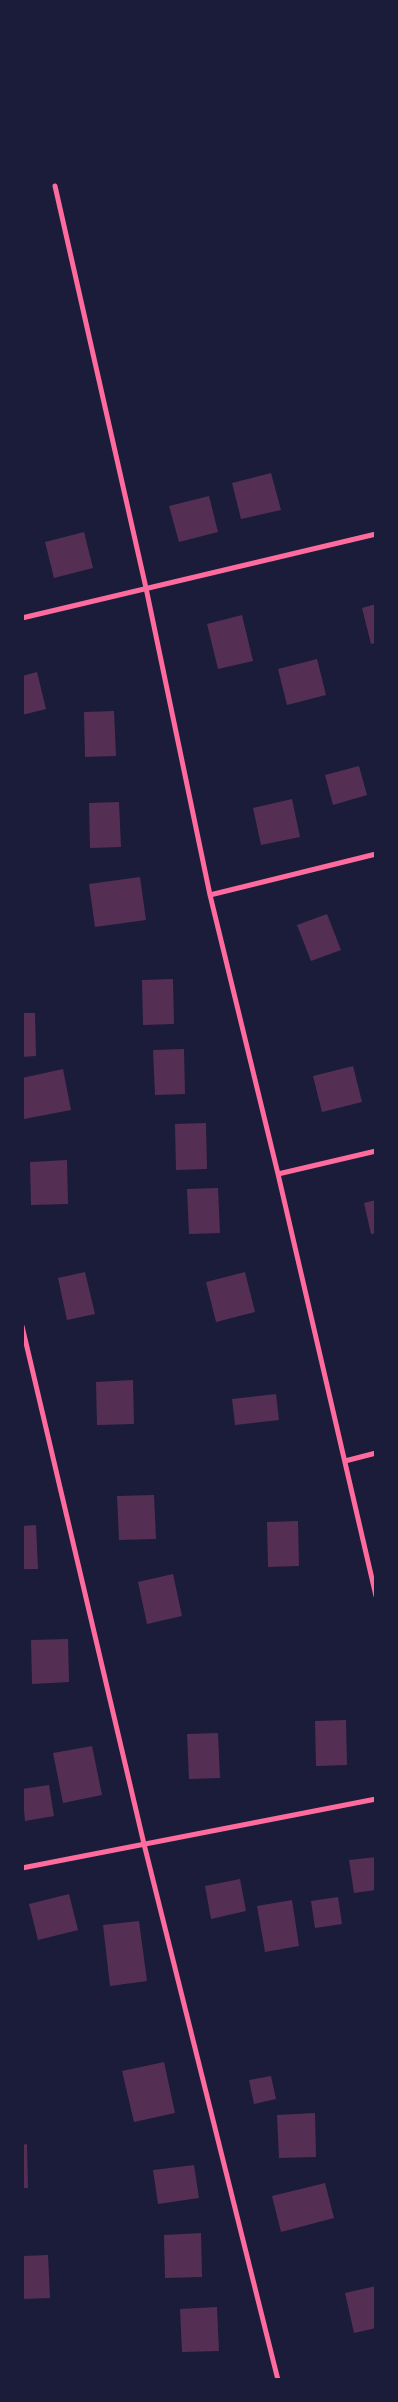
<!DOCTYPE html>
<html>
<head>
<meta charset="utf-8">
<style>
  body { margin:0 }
  #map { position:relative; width:398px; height:2402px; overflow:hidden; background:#1b1b3a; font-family:Roboto,sans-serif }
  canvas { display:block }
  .frame { position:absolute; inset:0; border:24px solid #1b1b3a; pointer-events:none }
</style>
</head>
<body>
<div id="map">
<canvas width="398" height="2402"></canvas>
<div class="frame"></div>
</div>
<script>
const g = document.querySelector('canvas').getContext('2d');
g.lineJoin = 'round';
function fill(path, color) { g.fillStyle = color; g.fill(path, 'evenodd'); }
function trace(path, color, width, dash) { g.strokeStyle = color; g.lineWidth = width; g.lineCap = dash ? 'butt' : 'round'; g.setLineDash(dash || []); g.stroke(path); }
const building = new Path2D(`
  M271 473 281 510 241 519 232 483Z
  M209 496 218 532 179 542 169 506Z
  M84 532 93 568 54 578 45 542Z
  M376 604V643L371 644 362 608Z
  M242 615 253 661 218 669 207 624Z
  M317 659 326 695 287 705 278 669Z
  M37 672 46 709 22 715V676Z
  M114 711 116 756 85 757 84 712Z
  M359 766 367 795 333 805 325 775Z
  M292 799 300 837 261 845 253 808Z
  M119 802 121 847 90 848 89 803Z
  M140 877 146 920 95 927 89 884Z
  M327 914 341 950 311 961 297 925Z
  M173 979 174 1024 143 1025 142 980Z
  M22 1013H35L36 1056 22 1057Z
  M184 1049 185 1094 155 1095 153 1050Z
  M353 1066 362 1102 322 1112 313 1076Z
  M63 1069 71 1110 24 1119 22 1078Z
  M206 1123 207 1169 176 1170 175 1124Z
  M67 1160 68 1204 31 1205 30 1162Z
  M218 1188 220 1233 189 1234 187 1189Z
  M376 1200V1233L371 1234 364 1203Z
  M85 1272 95 1314 67 1320 58 1278Z
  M245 1272 255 1312 216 1322 206 1282Z
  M133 1380 134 1424 97 1425 96 1382Z
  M276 1394 279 1420 235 1425 232 1399Z
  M154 1495 156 1539 119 1540 117 1496Z
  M298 1521 299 1566 268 1567 267 1522Z
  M36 1525 38 1569H22V1526Z
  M173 1574 182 1616 147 1624 138 1582Z
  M68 1639 69 1682 32 1684 31 1640Z
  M346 1720 347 1765 316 1766 315 1721Z
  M218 1733 220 1778 189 1779 187 1734Z
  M92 1746 102 1795 63 1803 53 1753Z
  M49 1785 54 1816 25 1821 22 1789Z
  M376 1857V1890L354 1893 349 1860Z
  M240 1879 246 1911 211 1919 205 1886Z
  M69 1894 78 1930 38 1940 29 1904Z
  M338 1897 342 1924 315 1928 311 1901Z
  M292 1900 299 1946 265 1952 257 1906Z
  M139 1921 147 1981 110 1986 103 1925Z
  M164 2062 175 2113 134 2122 122 2071Z
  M271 2076 276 2099 254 2104 249 2080Z
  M315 2113 316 2157 279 2158 277 2115Z
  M27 2144 28 2188H22V2145Z
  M194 2165 199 2198 158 2204 153 2170Z
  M325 2183 334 2218 281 2232 272 2196Z
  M201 2233 202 2277 165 2278 164 2235Z
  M48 2255 50 2298 22 2299V2256Z
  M376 2286V2328L354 2333 345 2293Z
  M217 2307 219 2351 182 2352 180 2309Z`);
const minor = new Path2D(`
  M55 186 146 588 210 895 278 1174 376 1596
  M22 618 376 534
  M210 895 376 854
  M278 1174 376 1151
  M22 1326 144 1844 278 2380
  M345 1461 376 1453
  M22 1868 376 1799`);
fill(building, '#542f53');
trace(minor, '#ff6b9d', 5);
</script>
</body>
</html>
